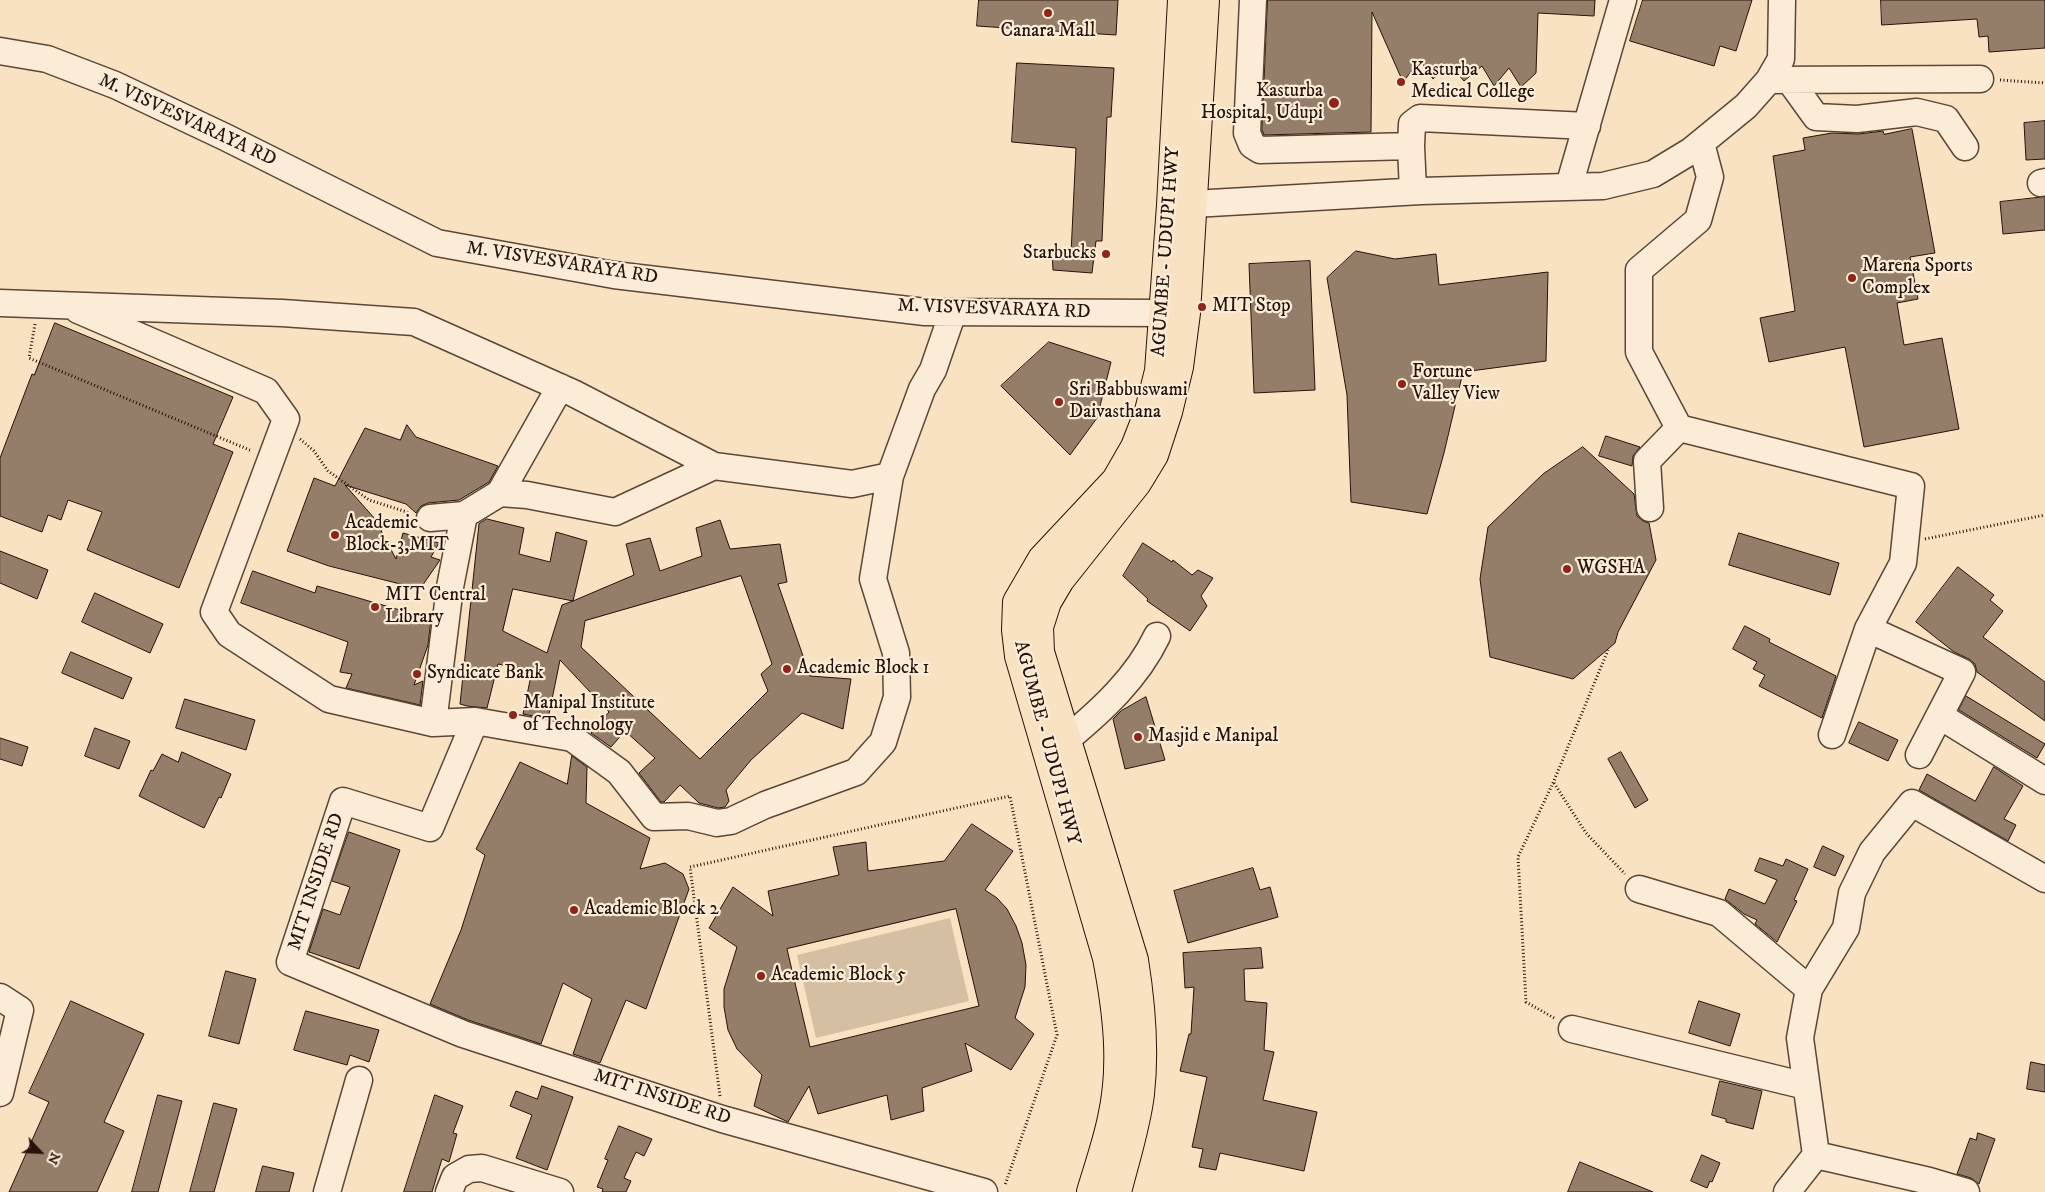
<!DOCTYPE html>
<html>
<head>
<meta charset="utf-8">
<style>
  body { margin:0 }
  #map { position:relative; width:2045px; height:1192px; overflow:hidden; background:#f9e2c1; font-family:"IM FELL DW Pica",serif }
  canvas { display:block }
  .north { position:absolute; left:15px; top:1127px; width:50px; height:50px; -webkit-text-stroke:4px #fbecd7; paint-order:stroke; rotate:115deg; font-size:14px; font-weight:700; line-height:20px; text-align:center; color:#26120a }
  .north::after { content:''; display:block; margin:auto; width:18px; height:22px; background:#26120a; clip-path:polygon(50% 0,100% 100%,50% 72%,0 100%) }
</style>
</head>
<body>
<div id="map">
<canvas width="2045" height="1192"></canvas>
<div class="north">N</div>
</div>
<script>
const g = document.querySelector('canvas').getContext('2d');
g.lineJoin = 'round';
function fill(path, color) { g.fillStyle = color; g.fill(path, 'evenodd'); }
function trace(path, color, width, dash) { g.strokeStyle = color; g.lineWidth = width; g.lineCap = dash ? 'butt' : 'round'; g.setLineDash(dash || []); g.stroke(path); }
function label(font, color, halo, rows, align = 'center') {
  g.font = font + ' "IM FELL DW Pica",serif'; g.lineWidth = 4.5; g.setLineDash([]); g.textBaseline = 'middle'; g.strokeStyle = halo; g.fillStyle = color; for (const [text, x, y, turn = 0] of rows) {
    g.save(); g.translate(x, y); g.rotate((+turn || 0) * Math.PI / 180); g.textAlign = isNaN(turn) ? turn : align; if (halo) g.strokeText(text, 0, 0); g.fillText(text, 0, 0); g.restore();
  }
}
const green = new Path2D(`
  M950 918 969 1001 816 1038 797 955Z`);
const building = new Path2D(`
  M979 0H1118L1116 35 977 26Z
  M1268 0H1595L1594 16 1538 13 1536 73 1521 87 1509 68 1494 86 1482 66 1464 81 1449 64 1433 79 1420 60 1403 82 1372 12 1371 132 1264 135 1262 130Z
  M1643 0H1752L1736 51 1720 46 1714 66 1630 41Z
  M1881 0H2045V48L1989 52 1988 36 1979 37 1977 19 1882 25Z
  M1017 63 1114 68 1111 117H1107L1102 241H1096L1092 273 1053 270 1052 252 1071 254 1076 148 1012 142Z
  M2045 121V159L2026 160 2024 123Z
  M1912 129 1935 253 1910 257 1918 299 1897 303 1904 345 1942 338 1959 429 1864 447 1845 347 1769 362 1760 318 1795 311 1773 156 1805 150 1803 138 1832 133 1859 134 1883 131 1884 134Z
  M2045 197V230L2003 234 2000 202Z
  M1356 251 1395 259 1436 254 1439 285 1548 272 1546 361 1463 372 1444 453 1427 514 1351 502 1347 395 1327 278Z
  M1310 261 1315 390 1254 393 1249 264Z
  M55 323 233 397 213 444 233 452 179 588 87 550 102 512 68 500 61 520 48 515 42 532 0 516V458L32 374 34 375Z
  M1049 342 1111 362 1097 418 1070 455 1001 386Z
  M407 425 416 437 498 466 489 482 459 500 428 503 421 506 416 513 406 504 345 485 375 519 396 559 403 533 439 543 431 557 440 560 420 589 329 566 287 551 314 478 335 486 365 428 400 440Z
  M1606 436 1640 447 1633 456 1632 466 1599 456Z
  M1583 447 1634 494 1637 516 1643 521 1649 523 1656 560 1618 632 1615 643 1573 679 1490 657 1480 579 1488 527 1543 474Z
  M487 519 524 528 519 554 550 562 556 532 587 541 573 601 634 575 626 544 650 538 660 571 702 556 696 528 720 520 730 549 780 544 787 582 778 584 810 676 851 679 843 729 802 713 751 760 726 790 729 801 725 807 718 808 699 803 680 785 664 802H661L639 773 655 758 625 731 611 747 591 733 609 712 560 660 548 719 523 714 532 671 498 664 487 708 467 706 460 704 479 524ZM741 576 772 664 761 674 768 691 700 759 581 647 585 621ZM513 589 573 601 562 605 547 653 503 631Z
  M1739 533 1839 563 1830 595 1729 565Z
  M1143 543 1172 562 1173 560 1192 575 1198 570 1213 578 1201 596 1207 606 1190 631 1147 601 1148 599 1123 576Z
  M0 551 48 570 37 599 0 583Z
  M1958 567 1994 595 1990 600 2003 611 1983 637 2045 682V721L1977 672 1975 664 1969 659 1954 652 1916 622Z
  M253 571 315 593 317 586 431 619 428 645 414 685 423 681 420 705 346 688 352 674 340 672 348 642 241 603Z
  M95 593 163 624 150 653 82 622Z
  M1745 626 1770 639 1769 642 1836 676 1822 718 1759 686 1765 675 1753 669 1757 662 1733 649Z
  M71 652 132 678 123 699 62 673Z
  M1966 696 2045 744 2037 758 1959 710Z
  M1146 697 1165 760 1125 769 1113 719 1121 711Z
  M185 699 255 720 246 750 176 728Z
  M1859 722 1898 740 1888 761 1849 743Z
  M95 728 130 741 119 769 85 756Z
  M0 738 28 747 22 766 0 759Z
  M182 752 231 774 221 798 219 797 204 828 139 796 151 770 153 771 162 754 178 762Z
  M1621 752 1648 800 1635 808 1608 759Z
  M572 756 587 767 586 803 650 838 640 869 665 863 683 874 689 889 646 1009 626 1000 600 1063 573 1054 592 999 563 983 541 1044 468 1020 430 1004 461 930 485 855 476 849 520 762 567 784Z
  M1994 767 2023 786 2004 819 2016 825 2008 841 1919 790 1927 774 1975 801Z
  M972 824 1013 851 985 890 997 898 1007 909 1016 926 1022 943 1026 965 1025 987 1015 1018 1034 1034 1011 1070 965 1043 972 1071 922 1088 924 1111 891 1120 887 1095 818 1114 809 1086 788 1122 754 1106 762 1075 737 1049 728 1030 724 1007V989L737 947 709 928 733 887 773 916 768 891 839 875 833 847 866 842 868 871 944 861ZM956 909 979 1006 810 1047 787 949Z
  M349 832 400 850 359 969 309 952 323 909 340 915 350 887 332 881Z
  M1823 846 1844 856 1835 876 1814 867Z
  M1760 858 1783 866 1786 859 1808 869 1794 900 1797 901 1777 942 1755 924 1757 920 1744 914 1725 899 1729 889 1765 904 1777 880 1755 871Z
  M1253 868 1260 890 1270 887 1278 917 1188 943 1174 891Z
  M1261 948 1263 968 1244 969 1245 1001 1267 1003 1264 1050 1274 1052 1263 1100 1317 1112 1304 1171 1220 1153 1216 1170 1199 1167 1203 1149 1192 1147 1207 1077 1180 1071 1189 1034H1191L1194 987 1185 988 1183 953Z
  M226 971 256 979 239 1044 209 1036Z
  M71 1001 144 1034 104 1122 124 1131 97 1192H9L49 1102 29 1093Z
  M1699 1001 1740 1014 1730 1046 1689 1033Z
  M306 1011 379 1030 369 1062 350 1055 347 1065 294 1050Z
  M2031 1062 2045 1065V1092L2027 1089Z
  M1720 1081 1762 1091 1753 1129 1726 1122V1119L1712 1115Z
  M542 1086 573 1097 547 1170 516 1158 532 1115 510 1106 516 1091 537 1099Z
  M158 1095 182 1101 158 1192H132Z
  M435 1095 463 1106 453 1133 457 1134 449 1162 442 1159 432 1192H404Z
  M214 1103 237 1109 214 1192H190Z
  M619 1126 652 1139 644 1156 636 1152 624 1178 631 1181 626 1192H602L603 1189 597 1187 608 1160 605 1159Z
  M1978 1133 1995 1139 1979 1184 1971 1178 1957 1174 1970 1138 1976 1140Z
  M1702 1155 1720 1163 1712 1182 1710 1181 1707 1188 1691 1181Z
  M1580 1162 1653 1192H1568Z
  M263 1166 294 1173 289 1192H256Z`);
const path = new Path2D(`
  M2000 80 2045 83
  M35 324 29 358 252 451
  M300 439 314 451 328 471 369 500 410 513
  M1925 539 2045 515
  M1554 783 1586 833 1625 874
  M1554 1018 1526 1002 1518 857 1553 783 1608 650
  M720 1096 690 867 1010 796 1057 1035 1005 1185`);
const minor = new Path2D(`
  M1253 0 1247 133 1252 145 1260 150 1411 146 1413 191
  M0 51 47 59 115 85 225 137 437 243 614 275 925 312 1165 313
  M1769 80 1980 79
  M1790 81 1816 117 1857 119 1917 112 1946 119 1965 147
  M1701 143 1710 177 1698 220 1639 270V352L1679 428 1911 486 1903 563 1868 629 1962 672 1919 755
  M1411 146 1412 124 1420 118 1587 126
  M2041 183 2045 182
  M1569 186 1623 0
  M1193 204 1421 191 1603 186 1653 174 1691 151 1746 106 1769 80 1781 59 1782 0
  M0 303 282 313 414 322 573 393 714 466 852 484 890 476
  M78 310 266 391 286 419 214 612 229 634 329 699 433 723 475 721
  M953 312 933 370 922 389 890 476 873 579 896 653 897 697 883 742 856 772 765 805 731 821 717 823 688 816 654 817 619 772 572 738 475 721 430 828 343 801 290 962 463 1034 722 1119 984 1192
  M500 493 560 387
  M1650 508 1647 461 1679 428
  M430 518 464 515 500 493 527 495 615 512 714 466
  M1940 716 2045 781
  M433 723 450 587 464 515
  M1832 735 1868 629
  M1067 739C1102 710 1137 678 1157 636
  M1639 889 1719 913 1809 989
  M0 997 20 1010 0 1093
  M1572 1029 1806 1086
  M1816 1155 1800 1038 1809 989 1846 928 1852 893 1872 852 1912 803 2045 879
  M327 1192 359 1080
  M449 1192 455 1177 469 1169 482 1168 560 1192
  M1787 1192 1816 1155 1929 1181 1966 1192`);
const highway = new Path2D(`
  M1091 1192C1098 1168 1107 1143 1112 1118 1124 1065 1117 1011 1107 958L1019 656 1016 630 1017 602 1042 559 1116 480 1135 447 1149 411 1159 371 1171 205 1182 0
  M1117 1192C1125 1160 1136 1127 1140 1094 1145 1050 1141 1004 1134 960L1040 652 1039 627 1047 602 1060 580 1137 483 1154 455 1168 412 1179 367 1186 313 1205 0`);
const markers = [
  [1048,13,5,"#8f2418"],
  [1401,82,5,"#8f2418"],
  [1334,103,6,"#8f2418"],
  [1106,254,5,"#8f2418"],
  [1852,278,5,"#8f2418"],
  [1202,307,5,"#8f2418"],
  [1402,384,5,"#8f2418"],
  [1059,402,5,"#8f2418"],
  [335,535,5,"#8f2418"],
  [1567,569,5,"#8f2418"],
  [375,607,5,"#8f2418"],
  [787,669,5,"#8f2418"],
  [417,674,5,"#8f2418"],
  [513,715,5,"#8f2418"],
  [1138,737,5,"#8f2418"],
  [574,910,5,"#8f2418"],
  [761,976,5,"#8f2418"]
];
const poiNames = [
  ["Canara Mall",1048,32,"center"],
  ["Kasturba",1411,71],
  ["Medical College",1411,93],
  ["Kasturba",1323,92,"right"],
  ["Hospital, Udupi",1323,114,"right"],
  ["Starbucks",1096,254,"right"],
  ["Marena Sports",1862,267],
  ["Complex",1862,289],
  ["MIT Stop",1212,307],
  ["Fortune",1412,373],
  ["Valley View",1412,395],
  ["Sri Babbuswami",1069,391],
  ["Daivasthana",1069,413],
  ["Academic",345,524],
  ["Block-3,MIT",345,546],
  ["WGSHA",1577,569],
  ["MIT Central",385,596],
  ["Library",385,618],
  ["Academic Block 1",797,669],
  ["Syndicate Bank",427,674],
  ["Manipal Institute",523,704],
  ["of Technology",523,726],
  ["Masjid e Manipal",1148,737],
  ["Academic Block 2",584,910],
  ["Academic Block 5",771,976]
];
const streetNames = [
  ["M. VISVESVARAYA RD",187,121,25],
  ["AGUMBE - UDUPI HWY",1167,252,-86],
  ["M. VISVESVARAYA RD",562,264,9],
  ["M. VISVESVARAYA RD",994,310,2],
  ["AGUMBE - UDUPI HWY",1046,743,75],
  ["MIT INSIDE RD",317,882,-72],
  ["MIT INSIDE RD",662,1098,18]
];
fill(green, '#d5bfa2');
fill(building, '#947e69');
trace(building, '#26120a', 1);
trace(minor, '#5b4638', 29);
trace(highway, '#26120a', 30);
trace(path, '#26120a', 3, [1, 2.5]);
trace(minor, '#fbecd7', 26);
trace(highway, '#f9e2c1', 28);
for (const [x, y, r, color] of markers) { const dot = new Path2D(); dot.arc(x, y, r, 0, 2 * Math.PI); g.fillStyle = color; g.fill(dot); trace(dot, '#fbecd7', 2); }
label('19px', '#26120a', '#fbecd7', poiNames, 'left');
label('19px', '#26120a', '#fbecd7', streetNames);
</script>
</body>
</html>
